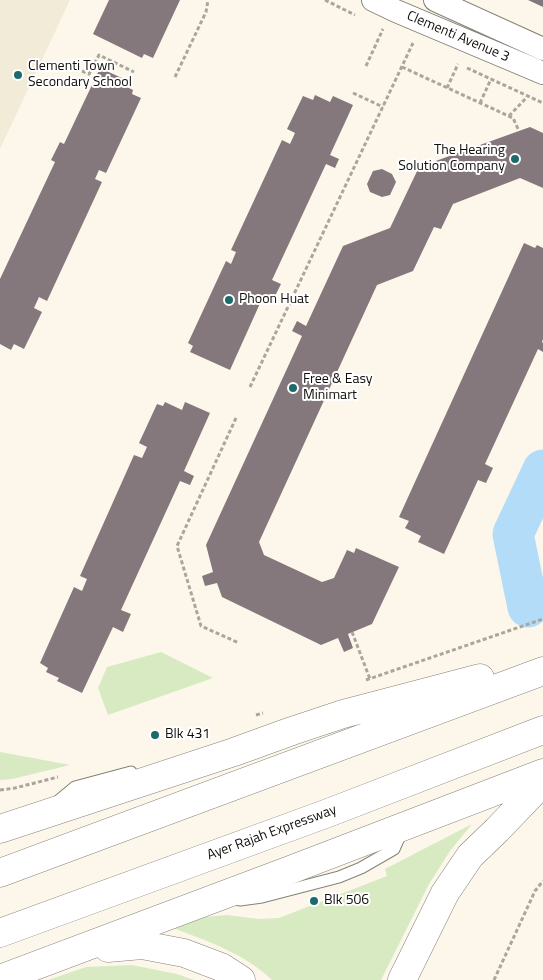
<!DOCTYPE html>
<html>
<head>
<meta charset="utf-8">
<style>
  body { margin:0 }
  canvas { display:block; background:#fcf7ea }
</style>
</head>
<body>
<canvas width="543" height="980"></canvas>
<script>
const g = document.querySelector('canvas').getContext('2d');
g.lineJoin = 'round';
function fill(path, color) { g.fillStyle = color; g.fill(path, 'evenodd'); }
function trace(path, color, width, dash) { g.strokeStyle = color; g.lineWidth = width; g.lineCap = dash ? 'butt' : 'round'; g.setLineDash(dash || []); g.stroke(path); }
function label(font, color, halo, rows, align = 'center') {
  g.font = font + ' "Titillium Web",sans-serif'; g.lineWidth = 4; g.setLineDash([]); g.textBaseline = 'middle'; g.strokeStyle = halo; g.fillStyle = color; for (const [text, x, y, turn = 0] of rows) {
    g.save(); g.translate(x, y); g.rotate((+turn || 0) * Math.PI / 180); g.textAlign = isNaN(turn) ? turn : align; if (halo) g.strokeText(text, 0, 0); g.fillText(text, 0, 0); g.restore();
  }
}
const built = new Path2D(`
  M0 0H70L0 149Z`);
const green = new Path2D(`
  M161 652 213 678 108 715 98 688 107 667Z
  M0 752 70 765 12 779 0 780Z
  M472 824 450 851 429 884 381 980H272C243 953 210 942 173 928L206 917 227 915 259 919 279 918 387 876 385 869Z
  M132 965 177 974 194 980H48L86 967Z`);
const river = new Path2D(`
  M528 607 513 534 543 470`);
const building = new Path2D(`
  M109 0H180L153 58 144 54 142 58 93 34Z
  M528 0H543V7Z
  M100 68 124 79 121 84 133 90 132 94 141 98 106 173 99 170 95 179 102 182 47 301 39 297 34 308 42 312 24 349 14 344 11 350 0 344V279L55 162 51 160 60 142 64 144Z
  M315 95 330 102 333 96 353 105 330 155 339 159 335 168 326 164 272 280 281 284 271 304 262 299 230 370 190 352 193 346 188 343 226 261 231 264 236 252 231 250 282 140 290 144 295 133 287 129 303 96 313 100Z
  M530 127 543 133V188L520 178 453 204 441 229 434 227 413 271 377 285 259 542 264 555 322 582 334 578 347 550 354 553 356 548 399 567 372 624 348 634 353 648 344 652 338 638 321 645 222 597 217 583 205 586 202 576 213 572 206 545 302 336 292 331 297 321 306 326 343 246 390 228 419 167Z
  M382 169 392 174 396 182 390 195 382 197 370 192 367 184 373 171Z
  M524 243 535 248 537 245 543 248V339L542 342 543 343V352L538 349 485 464 493 468 486 483 478 480 444 554 418 542 421 536 405 528 409 521 399 517Z
  M165 402 182 410 185 402 210 413 184 471 194 476 190 485 180 481 121 610 131 614 123 632 113 627 82 693 57 681 59 678 46 672 48 668 40 663 74 587 82 591 87 579 80 576 134 455 142 458 147 447 139 443 157 404 163 406Z`);
const path = new Path2D(`
  M325 0 355 15
  M366 66 383 29
  M402 67 513 118 519 131
  M467 68 543 103
  M82 71 89 74 99 55 134 72
  M175 77 206 12 208 0
  M447 88 458 64
  M353 93 383 107
  M480 103 491 79
  M509 116 528 96
  M250 387 413 43
  M236 418 177 546 201 626 239 643
  M352 632 370 679
  M366 680 543 619
  M256 715 263 713
  M0 790 15 788 58 777
  M494 980 535 891 543 881`);
const service = new Path2D(`
  M57 802 75 787 131 772
  M240 900 262 897 339 877 361 868 394 849 402 831`);
const minor = new Path2D(`
  M373 0 396 11 543 73
  M435 0 543 49`);
const motorway = new Path2D(`
  M0 829 234 752 292 731 343 714 480 678
  M0 873 543 671
  M0 933 328 813 543 730
  M108 948 142 945 184 953 221 967 241 980
  M0 979 290 870 543 773
  M402 980 445 893 470 856 497 830 543 782`);
const markers = [
  [18,75,5,"#1d6a6c"],
  [515,159,5,"#1d6a6c"],
  [229,300,5,"#1d6a6c"],
  [293,388,5,"#1d6a6c"],
  [155,735,5,"#1d6a6c"],
  [314,901,5,"#1d6a6c"]
];
const streetNames = [
  ["Clementi Avenue 3",458,37,23],
  ["Ayer Rajah Expressway",272,833,-20]
];
const poiNames = [
  ["Clementi Town",28,67],
  ["Secondary School",28,83],
  ["The Hearing",505,151,"right"],
  ["Solution Company",505,167,"right"],
  ["Phoon Huat",239,300],
  ["Free & Easy",303,380],
  ["Minimart",303,396],
  ["Blk 431",165,735],
  ["Blk 506",324,901]
];
fill(built, '#f2ebd8');
fill(green, '#d7eac2');
trace(river, '#b2dcf7', 41);
fill(building, '#84787d');
trace(service, '#868277', 13);
trace(minor, '#868277', 24);
trace(motorway, '#868277', 29);
trace(path, '#aaa69c', 3, [4, 2.5]);
trace(service, '#fff', 11);
trace(minor, '#fff', 22);
trace(motorway, '#fff', 28);
for (const [x, y, r, color] of markers) { const dot = new Path2D(); dot.arc(x, y, r, 0, 2 * Math.PI); g.fillStyle = color; g.fill(dot); trace(dot, '#fff', 2); }
label('14px', '#100e0a', '#fff', streetNames);
label('14px', '#100e0a', '#fff', poiNames, 'left');
</script>
</body>
</html>
